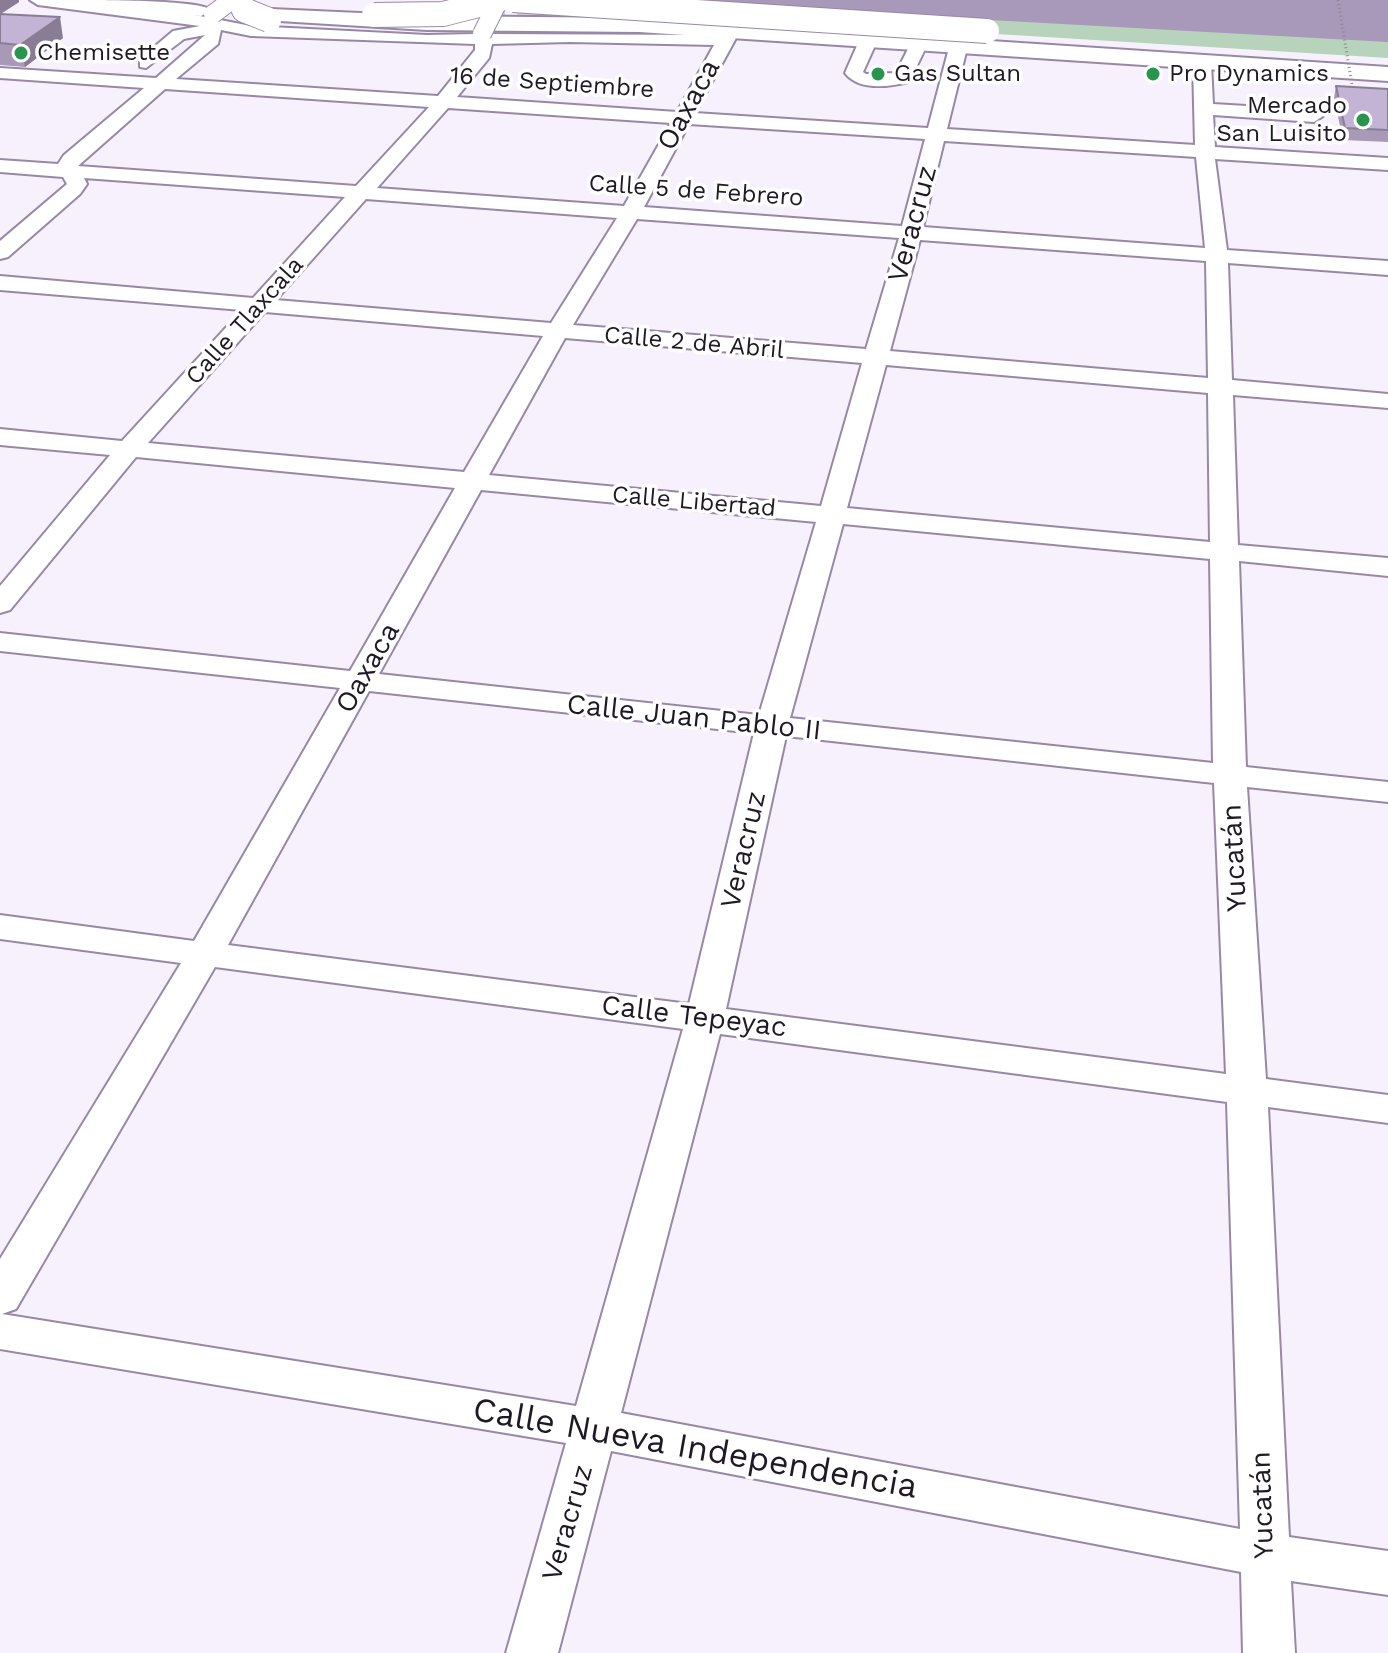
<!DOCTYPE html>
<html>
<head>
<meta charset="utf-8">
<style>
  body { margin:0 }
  canvas { display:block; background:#f7f1fe }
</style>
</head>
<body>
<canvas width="1388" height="1653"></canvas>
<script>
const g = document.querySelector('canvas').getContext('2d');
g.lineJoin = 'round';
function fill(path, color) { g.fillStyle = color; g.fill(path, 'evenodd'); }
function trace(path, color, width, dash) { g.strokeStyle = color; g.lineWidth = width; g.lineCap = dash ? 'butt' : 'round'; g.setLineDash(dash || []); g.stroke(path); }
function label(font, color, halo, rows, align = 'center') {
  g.font = font + ' "Work Sans",sans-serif'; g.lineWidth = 7; g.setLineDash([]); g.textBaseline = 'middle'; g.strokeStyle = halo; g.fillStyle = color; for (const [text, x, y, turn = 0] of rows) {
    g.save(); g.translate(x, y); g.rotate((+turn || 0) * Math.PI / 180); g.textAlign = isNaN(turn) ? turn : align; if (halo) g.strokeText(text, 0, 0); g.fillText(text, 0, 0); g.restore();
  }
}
const green = new Path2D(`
  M443 0H1388V58Z`);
const water = new Path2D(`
  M628 0H1388V42Z`);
const highwayTunnel = new Path2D(`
  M445 11 563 17`);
const minor = new Path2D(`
  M30 0H81L169 10 251 26 427 35 474 34 482 29 490 34 720 35 728 30 737 35 735 40 695 113 928 128 949 48 958 43 967 48 947 129 1195 145 1193 63 1202 58 1211 63 1213 104 1314 110 1323 116 1314 122 1213 115 1215 147 1388 158V170L1215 159 1227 250 1388 261V275L1228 263 1232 380 1388 394V408L1233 395 1238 545 1388 558V576L1239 561 1246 767 1388 782V802L1247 787 1266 1079 1388 1095V1123L1268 1107 1289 1537 1388 1551V1595L1291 1581 1295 1653H1243L1241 1572 611 1451 558 1653H506L566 1443 0 1349V1259L181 963 0 939V915L194 941 340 688 0 651V633L350 671 455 488 136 457 10 610 0 613V586L110 455 0 445V429L122 441 242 310 0 290V276L253 298 345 197 84 178 87 184 80 194 8 257 0 259V241L67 184 63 177 0 172V160L58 164 64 155 144 88 0 78V68L156 78 205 35 184 39 146 68 140 67V59L173 31 200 26 38 5ZM221 30 251 36 475 44V50L438 96 176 79 218 44ZM570 42 714 45 677 112 457 97 489 58 492 44ZM165 89 429 107 356 186 78 166ZM448 108 671 123 624 206 377 188ZM689 124 925 139 902 226 644 207ZM944 141 1196 157 1205 248 923 227ZM366 199 617 218 551 323 276 300ZM637 219 899 238 866 349 573 325ZM920 240 1206 261 1208 378 890 351ZM265 312 543 336 464 472 148 443ZM565 338 862 363 821 506 489 475ZM886 365 1208 393 1210 542 847 508ZM481 490 816 522 759 715 379 674ZM843 524 1210 559 1213 763 790 718ZM369 691 754 733 689 1004 228 945ZM786 736 1214 783 1226 1074 726 1009ZM215 967 683 1029 576 1406 2 1314 16 1309ZM720 1034 1227 1102 1240 1529 621 1413Z
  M868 36 877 41 863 72 866 74 896 73 912 41H924L927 45 909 82C888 87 859 91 845 73L859 41Z`);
const highway = new Path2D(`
  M79 0C104 0 198 0 212 10L201 16 90 6Z
  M271 9 427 16 639 18 1388 67V81L639 32 427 30 263 20 260 15 263 10Z`);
const pathBridge = new Path2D(`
  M1338 0 1352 85`);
const minorBridge = new Path2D(`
  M213 14 232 0
  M482 34 499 0`);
const highwayBridge = new Path2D(`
  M240 0 244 10 269 20
  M513 0 987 31
  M374 15 443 14 498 0`);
const wall = new Path2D(`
  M0 0H19V2L1 14 63 38 25 67 0 65Z
  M1336 86 1388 89V142L1343 140 1334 98Z`);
const shadedWall = new Path2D(`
  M0 0H19V2L0 14Z
  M60 17 63 38 25 67 20 45Z`);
const building = new Path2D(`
  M0 14 60 17 20 45 0 43Z
  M1336 86 1388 89V130L1345 128Z`);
const markers = [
  [21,53,8,"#28954e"],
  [878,74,8,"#28954e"],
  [1153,74,8,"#28954e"],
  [1363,120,8,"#28954e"]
];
const farPoinames = [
  ["Chemisette",37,53],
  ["Gas Sultan",894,74],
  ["Pro Dynamics",1169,74],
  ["Mercado",1347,106,"right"],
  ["San Luisito",1347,134,"right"]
];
const farStreetnames = [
  ["16 de Septiembre",552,83,4],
  ["Calle 5 de Febrero",696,191,4],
  ["Calle Tlaxcala",245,321,-48],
  ["Calle 2 de Abril",694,343,5],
  ["Calle Libertad",694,502,5]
];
const streetNames = [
  ["Oaxaca",689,105,-61],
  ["Veracruz",913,224,-75],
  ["Oaxaca",368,668,-60],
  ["Calle Juan Pablo II",694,718,6],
  ["Veracruz",744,850,-77],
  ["Yucatán",1235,858,-93],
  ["Calle Tepeyac",694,1017,7],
  ["Yucatán",1263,1505,-92],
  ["Veracruz",568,1523,-74]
];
const nearStreetnames = [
  ["Calle Nueva Independencia",695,1449,10]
];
fill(green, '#b7d3bc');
fill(water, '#a898b9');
trace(highwayTunnel, '#d6d1dd', 24, [24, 12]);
trace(minor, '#9789a6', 4);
trace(highway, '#9789a6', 4);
fill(minor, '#fff');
fill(highway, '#fff');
trace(minorBridge, '#9789a6', 20, []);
trace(highwayBridge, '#9789a6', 26, []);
trace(pathBridge, '#8d8793', 3, [1, 3]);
trace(minorBridge, '#fff', 18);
trace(highwayBridge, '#fff', 24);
fill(wall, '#a89ab7');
fill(shadedWall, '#887d95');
fill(building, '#c3b3d5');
trace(building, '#887d95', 2);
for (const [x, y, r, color] of markers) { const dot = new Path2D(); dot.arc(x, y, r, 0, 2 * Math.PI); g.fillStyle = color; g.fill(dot); trace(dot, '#fff', 3); }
label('24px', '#1e1924', '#fff', farPoinames, 'left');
label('24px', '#1e1924', '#fff', farStreetnames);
label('28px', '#1e1924', '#fff', streetNames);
label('34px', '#1e1924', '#fff', nearStreetnames);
</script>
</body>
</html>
